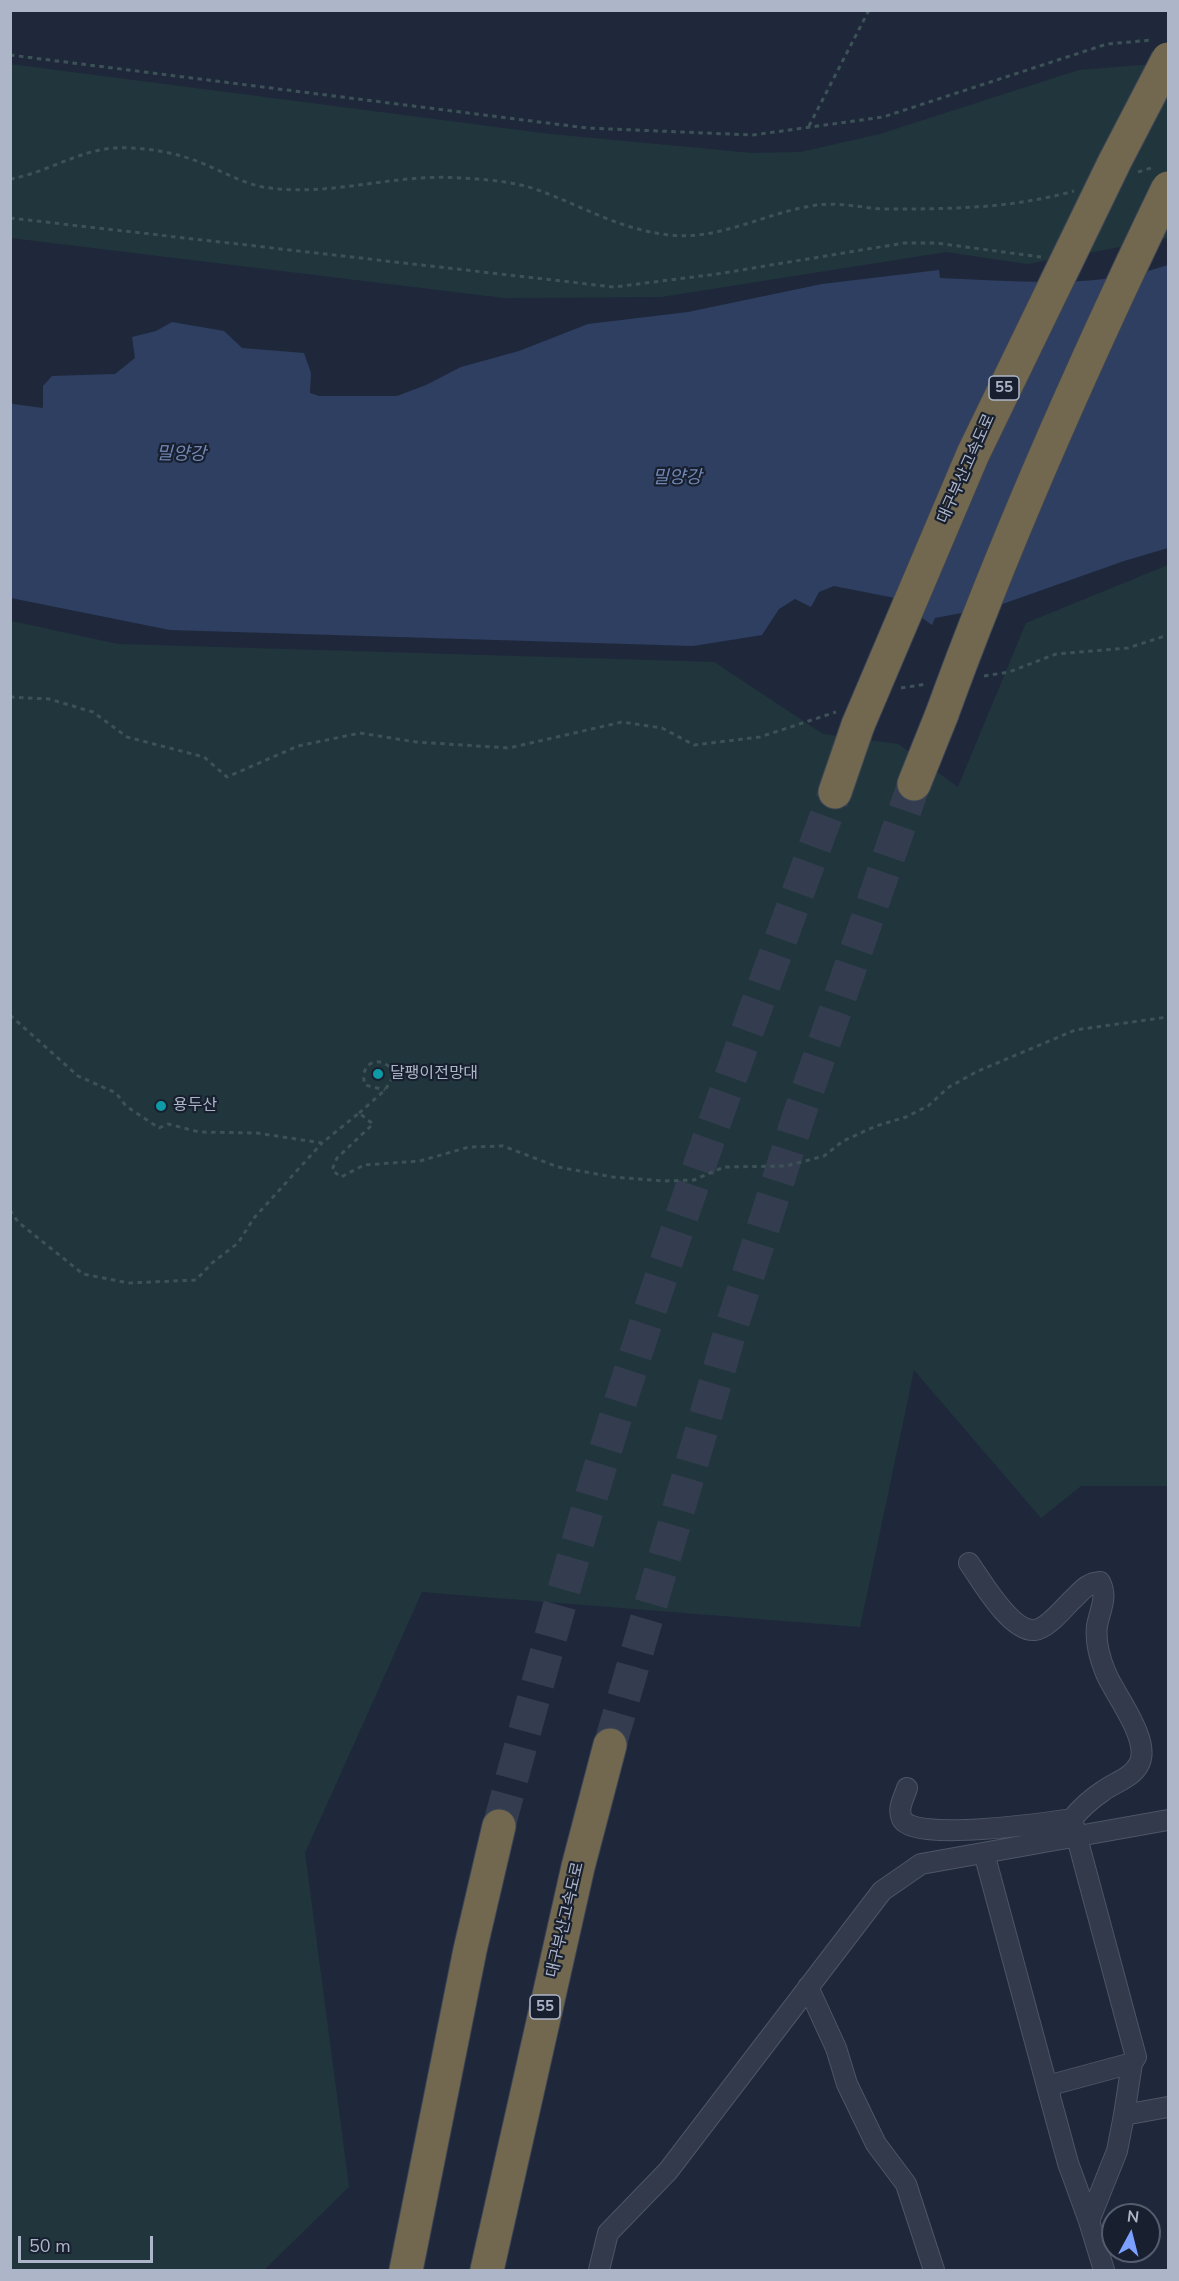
<!DOCTYPE html>
<html>
<head>
<meta charset="utf-8">
<style>
  body { margin:0 }
  #map { position:relative; width:1179px; height:2281px; overflow:hidden; background:#1f283b; font-family:"Nunito Sans",sans-serif }
  canvas { display:block }
  .frame { position:absolute; inset:0; border:12px solid #adb5c8; pointer-events:none }
  .north { position:absolute; left:1101px; top:2203px; width:60px; height:60px; box-sizing:border-box; background:#182030; border:2px solid #545c6d; border-radius:50%; rotate:7deg; font-size:16px; font-weight:700; line-height:24px; text-align:center; color:#adb5c8 }
  .north::after { content:''; display:block; margin:auto; width:21px; height:27px; background:#7ba0ff; clip-path:polygon(50% 0,100% 100%,50% 72%,0 100%) }
  .scale { position:absolute; left:18px; top:2236px; width:135px; height:27px; box-sizing:border-box; border:3px solid #adb5c8; border-top:0; padding-left:8px; font-size:18px; line-height:21px; white-space:nowrap; color:#adb5c8; -webkit-text-stroke:4px #182030; paint-order:stroke }
</style>
</head>
<body>
<div id="map">
<canvas width="1179" height="2281"></canvas>
<div class="frame"></div>
<div class="north">N</div>
<div class="scale">50 m</div>
</div>
<script>
const g = document.querySelector('canvas').getContext('2d');
g.lineJoin = 'round';
function fill(path, color) { g.fillStyle = color; g.fill(path, 'evenodd'); }
function trace(path, color, width, dash) { g.strokeStyle = color; g.lineWidth = width; g.lineCap = dash ? 'butt' : 'round'; g.setLineDash(dash || []); g.stroke(path); }
function label(font, color, halo, rows, align = 'center') {
  g.font = font + ' "Nunito Sans","Noto Sans KR",sans-serif'; g.lineWidth = 4.5; g.setLineDash([]); g.textBaseline = 'middle'; g.strokeStyle = halo; g.fillStyle = color; for (const [text, x, y, turn = 0] of rows) {
    g.save(); g.translate(x, y); g.rotate((+turn || 0) * Math.PI / 180); g.textAlign = isNaN(turn) ? turn : align; if (halo) g.strokeText(text, 0, 0); g.fillText(text, 0, 0); g.restore();
  }
}
const green = new Path2D(`
  M1168 63V238L1028 264 946 252 661 297 504 298 11 238 10 64 550 134 752 153 801 152 880 134 1079 70Z
  M1168 565V1486H1081L1041 1518 914 1370 860 1627 422 1592 305 1853 349 2187 264 2270H11V621L118 644 714 662 823 734 898 744 958 787 1026 623Z`);
const water = new Path2D(`
  M1168 265V548L1124 561 994 607 935 618 932 625 895 598 834 586 819 592 811 607 795 599 779 609 762 635 693 646 170 630 11 598 10 401 13 404 43 408V386L52 376 115 374 135 358 132 337 156 331 172 322 224 331 242 348 304 353 311 373 310 393 319 396H397L426 385 461 367 519 351 588 324 688 312 822 284 939 270 940 278C1017 281 1095 290 1168 265Z`);
const highwayTunnel = new Path2D(`
  M610 1745 730 1332 798 1118 914 784
  M499 1826C529 1715 559 1604 592 1494 663 1257 749 1025 835 792`);
const path = new Path2D(`
  M10 55 587 128 753 135 883 117 1107 44 1152 40
  M809 126 869 10
  M1138 172 1151 168
  M10 179C46 173 79 150 115 148 136 147 161 150 181 156 209 163 234 181 263 187 328 198 394 173 459 178 483 179 511 181 535 189 581 205 617 229 669 235 721 241 768 211 818 205 839 202 862 208 884 209 950 209 1009 209 1074 191
  M10 218 614 287 717 274 904 243H936L1041 257
  M984 676 1009 672 1056 654 1128 648 1168 635
  M901 688 927 684
  M10 697 49 699 93 712 127 737 204 757 227 777 298 746 360 733 416 742 509 748 622 722 662 728 694 745 760 737 836 712
  M10 1015 78 1076 116 1093 126 1106 159 1128 168 1124 199 1132 257 1133 322 1143 359 1113 373 1124 337 1158 332 1170 341 1177 364 1165 420 1161 469 1147 503 1146 558 1167 613 1177 664 1181 694 1180 724 1167 786 1166 824 1156 843 1141 876 1126 906 1117 928 1106 949 1087 978 1071 1075 1030 1168 1017
  M359 1113 385 1090 395 1074C382 1052 358 1062 365 1085L385 1090
  M10 1210 18 1222 83 1274 129 1283 196 1280 212 1263 238 1243 254 1218 322 1143`);
const street = new Path2D(`
  M969 1563C981 1580 1011 1633 1035 1630 1048 1628 1062 1610 1071 1601 1081 1592 1086 1583 1100 1582 1108 1598 1100 1609 1097 1626 1095 1642 1099 1656 1105 1671 1113 1693 1152 1740 1139 1764 1132 1778 1115 1782 1103 1791 1091 1799 1081 1808 1072 1819L1136 2057 1132 2063 1047 2086 1068 2163 1089 2221
  M907 1788C904 1798 897 1808 902 1819 913 1842 1046 1823 1072 1819
  M984 1853 1047 2086
  M808 1987 836 2048 847 2084 860 2111 876 2144 906 2184 934 2270
  M1124 2115 1132 2063
  M599 2270 608 2233 668 2171 882 1891 921 1864 1168 1820
  M1104 2270 1089 2221 1117 2151 1124 2115 1168 2107`);
const highway = new Path2D(`
  M914 784 942 714
  M835 792 858 725
  M406 2270 470 1950 499 1826
  M487 2270 578 1867 610 1745`);
const highwayBridge = new Path2D(`
  M942 714C1007 535 1085 360 1168 188
  M858 725 973 454 1115 161 1168 59`);
const markers = [
  [378,1074,6,"#0f9aa8"],
  [161,1106,6,"#0f9aa8"]
];
const shields = [
  [1004,388,30],
  [545,2007,30]
];
const shieldNames = [
  ["55",1004,388],
  ["55",545,2007]
];
const streetNames = [
  ["대구부산고속도로",967,469,-66],
  ["대구부산고속도로",566,1920,-77]
];
const poiNames = [
  ["달팽이전망대",390,1074],
  ["용두산",173,1106]
];
const waterNames = [
  ["밀양강",181,455,1],
  ["밀양강",677,479]
];
fill(green, '#21363c');
fill(water, '#2f3f62');
trace(highwayTunnel, '#343d50', 33, [33, 16]);
trace(street, '#4d5566', 22);
trace(highway, '#3d4556', 35);
trace(path, '#3c5256', 3, [4.5, 4.5]);
trace(street, '#333a4b', 20);
trace(highway, '#72684f', 33);
trace(highwayBridge, '#3d4556', 35, []);
trace(highwayBridge, '#72684f', 33);
for (const [x, y, r, color] of markers) { const dot = new Path2D(); dot.arc(x, y, r, 0, 2 * Math.PI); g.fillStyle = color; g.fill(dot); trace(dot, '#182030', 2); }
for (const [x, y, w] of shields) { const box = new Path2D(); box.roundRect(x - w / 2, y - 12, w, 24, 4.5); g.fillStyle = '#182030'; g.fill(box); trace(box, '#adb5c8', 1.5); }
label('bold 15px', '#adb5c8', null, shieldNames);
label('16px', '#adb5c8', '#182030', streetNames);
label('16px', '#adb5c8', '#182030', poiNames, 'left');
label('italic 18px', '#7287b3', '#182030', waterNames);
</script>
</body>
</html>
